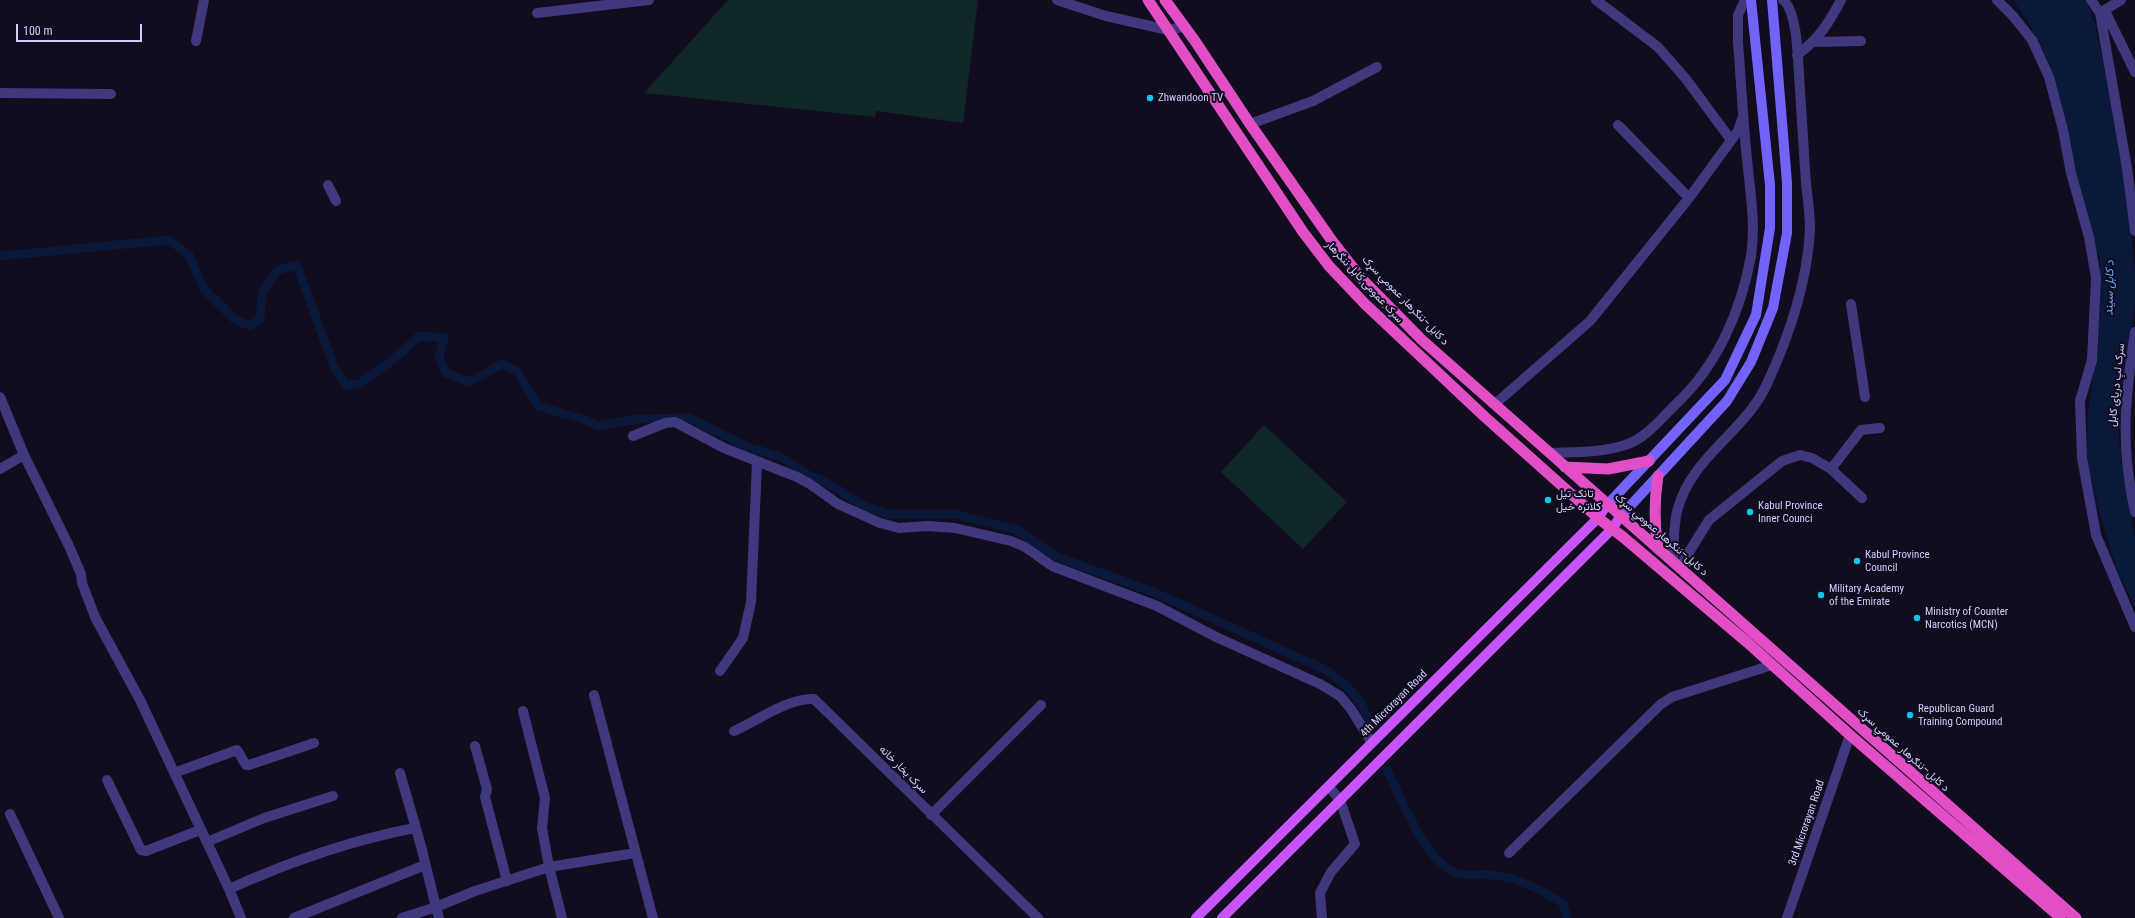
<!DOCTYPE html>
<html>
<head>
<meta charset="utf-8">
<style>
  body { margin:0 }
  #map { position:relative; width:2135px; height:918px; overflow:hidden; background:#110c1e; font-family:"Roboto Condensed",sans-serif }
  canvas { display:block }
  .scale { position:absolute; left:16px; top:24px; width:126px; height:18px; box-sizing:border-box; border:2px solid #d4cbfe; border-top:0; padding-left:5px; font-size:12px; line-height:14px; white-space:nowrap; color:#d4cbfe; -webkit-text-stroke:3px #110c1e; paint-order:stroke }
</style>
</head>
<body>
<div id="map">
<canvas width="2135" height="918"></canvas>
<div class="scale">100 m</div>
</div>
<script>
const g = document.querySelector('canvas').getContext('2d');
g.lineJoin = 'round';
function fill(path, color) { g.fillStyle = color; g.fill(path, 'evenodd'); }
function trace(path, color, width, dash) { g.strokeStyle = color; g.lineWidth = width; g.lineCap = dash ? 'butt' : 'round'; g.setLineDash(dash || []); g.stroke(path); }
function label(font, color, halo, rows, align = 'center') {
  g.font = font + ' "Roboto Condensed",Vazirmatn,sans-serif'; g.lineWidth = 4; g.setLineDash([]); g.textBaseline = 'middle'; g.strokeStyle = halo; g.fillStyle = color; for (const [text, x, y, turn = 0] of rows) {
    g.save(); g.translate(x, y); g.rotate((+turn || 0) * Math.PI / 180); g.textAlign = isNaN(turn) ? turn : align; if (halo) g.strokeText(text, 0, 0); g.fillText(text, 0, 0); g.restore();
  }
}
const green = new Path2D(`
  M728 0H978L963 123 876 111 875 117 644 93Z
  M1264 425 1347 502 1303 549 1221 472Z`);
const water = new Path2D(`
  M2013 0H2085L2091 12 2096 28 2111 100 2123 168 2135 269V305L2132 333 2117 419 2122 467 2135 537V608L2117 570 2099 511 2087 461 2088 414 2098 334 2100 258 2098 253 2093 251 2053 74 2029 24Z`);
const canal = new Path2D(`
  M0 256 169 240 189 255 204 289 234 319 251 326 260 318 263 290 278 270 297 265 334 367 346 385 359 384 394 359 419 336 444 338 439 357 446 373 469 382 502 364 517 371 538 406 585 420 598 426 638 419 689 418 748 447 781 457 810 476 826 482 866 507 888 514H954L1017 530 1055 556 1156 593 1326 670C1348 686 1360 697 1370 723
  M1387 770C1400 796 1427 865 1457 873 1468 877 1482 873 1493 875 1520 878 1541 890 1563 903L1567 918`);
const minor = new Path2D(`
  M1057 0 1106 16 1168 30 1183 27
  M1596 0 1658 47 1686 79 1731 140
  M1997 0 2013 16 2032 40 2049 77 2063 130 2071 173 2089 237 2096 278 2092 360 2080 401 2082 458 2096 535 2135 627
  M2091 0 2100 13 2127 168 2135 231
  M2105 11 2135 72
  M537 13 649 0
  M2100 13 2121 0
  M196 41 204 0
  M1814 42 1861 41
  M1797 55C1820 38 1828 24 1841 0
  M0 93 111 94
  M1250 124 1313 101 1377 67
  M1618 125 1689 198
  M328 185 336 201
  M1851 304 1865 397
  M2135 332C2125 398 2120 445 2135 512
  M0 397 24 455 69 546 81 574 82 583 95 617 140 700 229 889 241 918
  M1495 404 1590 321 1689 198 1738 131 1742 119
  M633 436 665 423 675 422 724 448 797 477 810 484 838 504 880 523 899 528 927 526 955 528 1011 541 1025 547 1052 566 1157 606 1216 637 1320 684 1340 696 1351 709 1372 743
  M1550 453C1575 452 1601 453 1625 445 1645 439 1661 419 1676 404 1717 366 1741 311 1751 256 1756 224 1750 191 1747 159 1743 120 1741 81 1738 42V15L1745 0
  M0 469 24 455
  M1831 469 1861 430 1880 428
  M1673 562C1674 545 1673 524 1678 508 1692 457 1744 432 1766 386 1789 337 1807 284 1810 230 1810 215 1808 199 1806 184 1804 153 1802 122 1800 90 1798 70 1799 12 1783 0
  M1679 568 1709 520 1782 461 1800 455 1812 458 1831 469 1862 498
  M720 671 743 638 751 602 757 463
  M594 695 653 918
  M523 711 545 798 542 828 549 867 562 918
  M734 731C755 722 790 697 814 699L1038 918
  M475 746 487 789 485 797 507 881
  M174 773 237 750 246 765H249L314 743
  M400 773 421 846 436 907 475 891 549 867 635 853
  M107 780 141 850 146 851 200 830
  M10 814 59 918
  M931 815 1041 705
  M207 842 264 818 333 796
  M1509 853 1661 704 1672 697 1772 665
  M229 889C289 862 351 840 415 828
  M294 918 425 865
  M402 918 436 907 439 918
  M1322 918 1320 893 1331 872 1355 844 1340 800 1329 787`);
const tertiary = new Path2D(`
  M1787 918 1850 735`);
const secondary = new Path2D(`
  M1607 505 1725 380 1756 315 1770 228V185L1751 0
  M1620 517 1727 401 1751 362 1773 308 1787 233V183L1772 0`);
const primary = new Path2D(`
  M1196 918 1598 518 1607 505
  M1222 918 1612 529 1620 517`);
const trunk = new Path2D(`
  M1148 0 1303 232 1329 266 1365 304 1485 417 1598 518 1623 537 1748 643 1850 735 2061 918
  M1165 0 1195 41 1250 124 1330 238 1361 278 1422 340 2076 918
  M1565 467 1608 469 1649 461
  M1658 549C1654 524 1654 501 1658 476`);
const markers = [
  [1150,98,4,"#06c8ef"],
  [1548,500,4,"#06c8ef"],
  [1750,512,4,"#06c8ef"],
  [1857,561,4,"#06c8ef"],
  [1821,595,4,"#06c8ef"],
  [1917,618,4,"#06c8ef"],
  [1910,715,4,"#06c8ef"]
];
const poiNames = [
  ["Zhwandoon TV",1158,98],
  ["تانک تیل",1556,494],
  ["کلاتره خیل",1556,507],
  ["Kabul Province",1758,506],
  ["Inner Counci",1758,519],
  ["Kabul Province",1865,555],
  ["Council",1865,568],
  ["Military Academy",1829,589],
  ["of the Emirate",1829,602],
  ["Ministry of Counter",1925,612],
  ["Narcotics (MCN)",1925,625],
  ["Republican Guard",1918,709],
  ["Training Compound",1918,722]
];
const streetNames = [
  ["سرک عمومی کابل ننگرهار",1364,282,47],
  ["د کابل–ننګرهار عمومي سړک",1405,301,46],
  ["سرک لبِ دریای کابل",2117,385,-84],
  ["د کابل–ننګرهار عمومي سړک",1661,535,41],
  ["4th Microrayan Road",1394,704,-45],
  ["د کابل–ننګرهار عمومي سړک",1903,750,42],
  ["سرک بخار خانه",903,770,45],
  ["3rd Microrayan Road",1807,823,-71]
];
const waterNames = [
  ["د کابل سيند",2110,288,-89]
];
fill(green, '#102728');
fill(water, '#0a183a');
trace(canal, '#0a183a', 9);
trace(minor, '#40387c', 10);
trace(tertiary, '#40387c', 10);
trace(secondary, '#7264fb', 10);
trace(primary, '#c854fb', 10);
trace(trunk, '#e24ec6', 11);
for (const [x, y, r, color] of markers) { const dot = new Path2D(); dot.arc(x, y, r, 0, 2 * Math.PI); g.fillStyle = color; g.fill(dot); trace(dot, '#110c1e', 1.5); }
label('11px', '#d4cbfe', '#110c1e', poiNames, 'left');
label('11px', '#d4cbfe', '#110c1e', streetNames);
label('italic 12px', '#5ba6fb', '#110c1e', waterNames);
</script>
</body>
</html>
